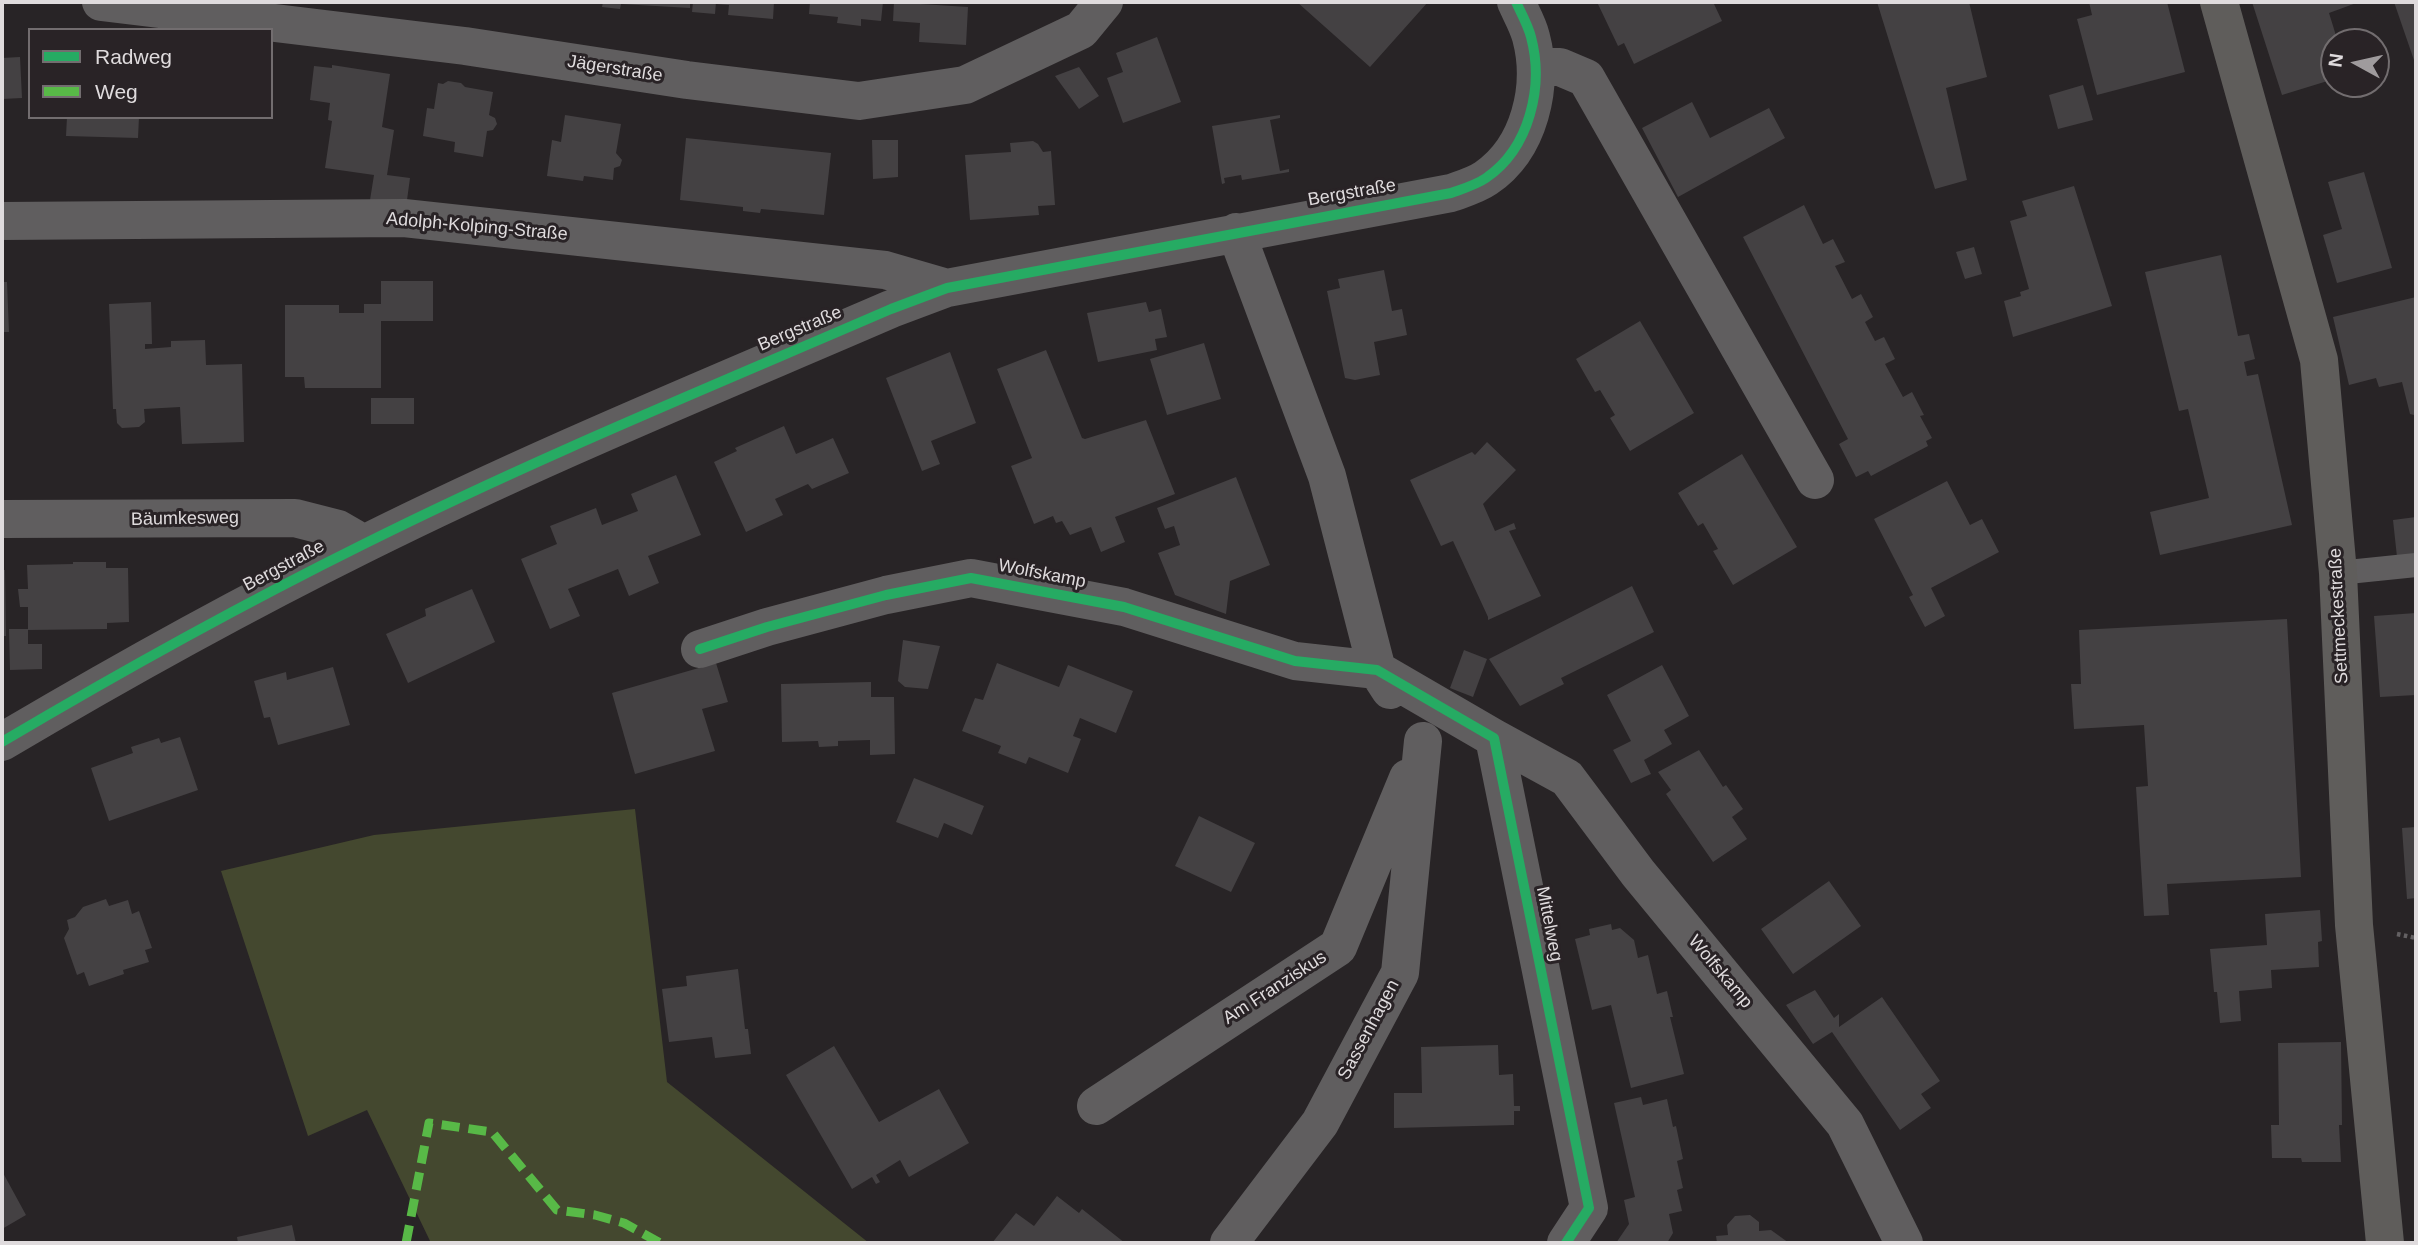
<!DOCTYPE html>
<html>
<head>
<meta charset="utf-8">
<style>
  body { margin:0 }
  #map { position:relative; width:2418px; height:1245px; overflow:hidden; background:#282426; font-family:Helvetica,sans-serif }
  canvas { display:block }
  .frame { position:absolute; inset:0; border:4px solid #dfdbdd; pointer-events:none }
  .legend { position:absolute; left:28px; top:28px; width:245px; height:91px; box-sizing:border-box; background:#292326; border:2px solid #726d6f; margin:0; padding:9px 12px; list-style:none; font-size:21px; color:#dfdbdd }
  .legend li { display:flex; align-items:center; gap:14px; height:35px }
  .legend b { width:35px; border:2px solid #726d6f }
  .north { position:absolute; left:2320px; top:28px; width:70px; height:70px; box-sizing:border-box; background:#292326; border:2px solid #726d6f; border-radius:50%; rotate:278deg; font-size:19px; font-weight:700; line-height:28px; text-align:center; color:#dfdbdd }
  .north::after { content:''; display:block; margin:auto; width:24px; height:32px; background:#9f9b9d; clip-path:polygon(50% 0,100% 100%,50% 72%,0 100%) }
</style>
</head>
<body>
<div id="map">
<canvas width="2418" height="1245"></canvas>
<div class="frame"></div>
<ul class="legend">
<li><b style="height:9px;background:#26ab63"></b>Radweg</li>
<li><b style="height:9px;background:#58b947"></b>Weg</li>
</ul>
<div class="north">N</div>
</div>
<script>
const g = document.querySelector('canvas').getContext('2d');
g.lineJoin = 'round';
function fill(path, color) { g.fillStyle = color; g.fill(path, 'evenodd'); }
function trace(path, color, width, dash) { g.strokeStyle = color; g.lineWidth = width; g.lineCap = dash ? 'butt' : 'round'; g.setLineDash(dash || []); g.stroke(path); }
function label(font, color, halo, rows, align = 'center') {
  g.font = font + ' Helvetica,sans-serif'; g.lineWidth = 6; g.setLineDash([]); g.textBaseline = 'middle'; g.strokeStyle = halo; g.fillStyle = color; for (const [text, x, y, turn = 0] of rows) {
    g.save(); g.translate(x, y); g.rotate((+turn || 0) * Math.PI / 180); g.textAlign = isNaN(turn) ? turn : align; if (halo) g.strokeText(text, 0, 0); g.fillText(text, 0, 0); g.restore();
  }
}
const green = new Path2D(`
  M635 809 667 1082 869 1243H431L367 1110 308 1136 221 871 374 835Z`);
const building = new Path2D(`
  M603 2H690V8L621 4 620 9 602 7Z
  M693 2H716L715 14 692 12Z
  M716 2H774L773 19 728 15 729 5 716 4Z
  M810 2H883L881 21 861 19V26L837 23 838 17 809 14Z
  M894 2H921V4L968 7 966 45 919 42 920 23 893 21Z
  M1297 2H1428L1370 67Z
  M1597 2H1708L1714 4 1722 21 1634 64 1624 43 1618 46Z
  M1877 2H1969L1987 77 1946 88 1967 180 1935 189Z
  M2089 2H2167L2185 72 2097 95 2077 19 2092 15Z
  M2252 2H2359L2329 13 2338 42H2334V79L2282 95Z
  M2394 2H2416V66Z
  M1157 37 1181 102 1123 123 1107 78 1123 72 1116 53Z
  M20 57 22 98 2 99V58Z
  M332 65 390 74 382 127 394 130 387 175 410 178 407 200H370L374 175 325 168 332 121 328 120 330 103 310 100 314 66 332 68Z
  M1079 67 1099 96 1079 109 1055 76Z
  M448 81 461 83 465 87 493 92 489 115 495 118 497 124 493 130 487 131 483 157 454 152 455 142 423 136 427 108 434 109 438 83 443 84Z
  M2083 85 2093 120 2058 129 2049 95Z
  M1692 102 1710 138 1769 108 1785 138 1678 197 1642 128Z
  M565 115 621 124 616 153 622 160 620 166 614 168 613 180 584 176 583 181 547 176 552 140 561 142Z
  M1280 115V118L1270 120 1280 171 1289 169V172L1242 180 1241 175 1224 178 1225 183 1222 184 1212 126Z
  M67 117H139L138 138 66 136Z
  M686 138 831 153 824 215 761 209 760 213 743 211V207L680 200Z
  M872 140H898V177L873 179Z
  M1033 141 1038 144 1043 152 1051 151 1055 205 1038 206 1039 215 970 220 965 155 1011 152 1010 143Z
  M2364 172 2392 268 2337 283 2323 235 2342 229 2328 182Z
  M2074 186 2112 306 2013 337 2004 301 2021 296 2020 292 2029 289 2010 221 2027 216 2022 201Z
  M1804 205 1823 244 1833 239 1845 262 1835 266 1852 299 1861 294 1873 317 1865 322 1875 341 1884 337 1895 359 1885 364 1903 397 1912 392 1924 415 1920 416 1932 438 1926 441 1928 446 1871 476 1868 471 1856 477 1839 444 1848 439 1743 237Z
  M1974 247 1982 274 1965 279 1956 252Z
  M2221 255 2238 336 2249 334 2255 359 2244 362 2247 376 2258 374 2292 525 2160 555 2150 512 2209 498 2188 409 2179 411 2145 272Z
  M1384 270 1392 311 1402 309 1407 335 1374 342 1380 375 1355 380 1345 378 1327 291 1340 288 1338 279Z
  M381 281H433V321H381V388H305L304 377H285V305H339V313H364V304H381Z
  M2 282H7L9 332H2Z
  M2416 297V414L2414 415 2410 414 2402 382 2379 387 2376 378 2349 385 2333 317Z
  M151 302 152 344H145V349L171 347V341L205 340 206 365 242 364 244 442 182 444 180 407 144 409 145 422 139 427 122 428 117 423 116 409H113L109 304Z
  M1146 302 1149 312 1161 309 1167 337 1155 339 1157 350 1098 362 1087 313Z
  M1640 321 1694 413 1630 451 1610 418 1615 415 1600 390 1595 392 1576 359Z
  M1204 343 1221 399 1167 415 1150 359Z
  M1046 350 1082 438 1085 439 1146 420 1175 494 1115 517 1125 542 1101 552 1091 527 1070 535 1062 521 1056 523 1053 516 1034 524 1011 466 1032 458 997 369Z
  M950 352 976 423 931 441 940 464 922 471 886 378Z
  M371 398H414V424H371Z
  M784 426 796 454 833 438 849 473 812 489 808 484 775 499 783 515 746 532 714 462 737 451 735 448Z
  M1487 442 1516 470 1483 504 1495 531 1514 523 1516 529 1509 531 1541 596 1488 620V617L1453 541 1441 546 1410 480 1472 452 1475 455Z
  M1742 454 1797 547 1733 585 1713 551 1718 549 1703 523 1698 526 1678 493Z
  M676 475 701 535 648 556 659 583 629 596 618 569 568 589 580 616 550 629 521 559 557 544 550 526 596 508 602 525 638 511 631 494Z
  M1236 477 1270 565 1230 581 1226 614 1175 595 1158 553 1180 545 1174 526 1165 529 1157 508Z
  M1947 481 1970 525 1982 519 1999 552 1931 588 1945 616 1925 627 1909 597 1913 595 1874 519Z
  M2416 517V554L2397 557 2393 520Z
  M73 562H106V568H128L129 622 107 623V629L28 630V607H20L18 589H28L27 565 73 564Z
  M2 570H5L6 636H2Z
  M1632 586 1654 632 1561 678 1564 684 1520 706 1489 659Z
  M472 589 495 642 408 683 386 634 426 616 425 609Z
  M2416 613V695L2380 697 2374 616Z
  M2287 619 2301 877 2167 884 2169 915 2144 916 2136 787 2148 786 2144 725 2074 729 2071 684H2081L2079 630Z
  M9 629H28V644H42V669L10 670Z
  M903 640 940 646 928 689 905 687 898 681Z
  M1464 650 1487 659 1473 697 1450 688Z
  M716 663 728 702 702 709 715 751 635 774 612 693Z
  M997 663 1059 687 1068 665 1133 691 1116 733 1080 718 1073 736 1081 739 1068 773 1029 757 1026 764 998 753 1001 746 962 731 975 698 983 700Z
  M1662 665 1689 716 1664 730 1672 744 1644 760 1651 774 1631 783 1613 750 1631 741 1607 695Z
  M333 667 350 725 278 745 270 717 264 718 254 681 286 672 287 680Z
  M871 682V697H894L895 754 870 755V740L838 741V746L819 747 818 741 782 742 781 684Z
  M180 737 198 790 109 821 91 768 133 753 131 747 159 738 161 743Z
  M1699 750 1723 787 1726 785 1743 809 1732 817 1747 839 1713 862 1666 794 1671 790 1658 772Z
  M914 778 984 806 972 835 944 823 938 838 896 822Z
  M1199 816 1255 843 1231 892 1175 866Z
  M2416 827V898L2407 899 2402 828Z
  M1829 881 1861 926 1793 974 1761 929Z
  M106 899 109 906 128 900 132 914 139 911 152 948 145 950 149 962 123 970 124 974 89 986 84 972 77 975 64 938 69 929 67 920 75 917 83 907Z
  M2320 910 2322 941 2318 942 2319 967 2271 970 2272 988 2239 991 2241 1021 2220 1023 2217 992H2214L2210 949 2267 945 2265 914Z
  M1611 924 1612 930 1620 928 1634 940 1638 958 1648 955 1657 994 1667 991 1673 1017H1670L1684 1074 1631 1088 1611 1005 1592 1010 1575 939 1590 935 1589 929Z
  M738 969 745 1029H748L751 1054 715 1058 712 1037 669 1042 662 989 687 986 686 976Z
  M1815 990 1834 1018 1839 1014V1027L1882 997 1940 1081 1921 1094 1931 1108 1900 1130 1832 1032 1813 1044 1786 1005Z
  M2341 1042 2342 1125H2339L2341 1162H2302L2301 1158H2272L2271 1125H2279L2278 1043Z
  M1498 1045 1499 1075 1513 1074 1514 1106H1520V1111H1514V1125L1394 1128V1093H1422L1421 1047Z
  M834 1046 879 1122 939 1089 969 1143 909 1177 900 1160 876 1175 880 1182 876 1184 872 1177 852 1189 786 1075Z
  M1641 1097 1643 1105 1667 1099 1673 1127 1676 1126 1683 1159 1677 1161 1683 1188 1677 1190 1682 1211 1669 1214 1673 1233 1667 1243H1616L1629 1224 1624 1200 1635 1197 1614 1103Z
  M2 1171 26 1215 2 1229Z
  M1057 1196 1079 1213 1082 1209 1125 1243H992L1016 1213 1034 1226Z
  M1750 1215 1759 1222V1231L1771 1230 1789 1243H1717L1716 1236 1728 1235 1727 1225 1735 1216Z
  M292 1225 296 1243H238L237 1237Z`);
const path = new Path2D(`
  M2397 934 2416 938`);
const lane = new Path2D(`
  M2338 573 2416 565`);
const street = new Path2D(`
  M101 2 465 46 687 80 859 101 965 85 1081 30 1104 2
  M1537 67H1560L1586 78 1815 480
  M2 221 404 218 885 270 947 288
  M1236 232 1327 476 1377 670 1390 690
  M2 519 295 518 338 529 364 544
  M700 649 767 627 886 595 971 578 1124 607 1295 661 1377 670 1494 738 1589 1208 1566 1243
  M1494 738 1567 778 1638 873 1845 1124 1904 1243
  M2 742C120 672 241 605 364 544 536 458 715 385 891 309L947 288 1451 193C1462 189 1476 185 1486 178 1530 148 1544 86 1531 37 1528 25 1521 13 1516 2
  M1096 1106 1338 947 1408 778
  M1229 1243 1320 1123 1400 973 1423 741`);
const secondary = new Path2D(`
  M2219 2 2319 360 2338 573 2354 925 2385 1243`);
const quiet = new Path2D(`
  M406 1243 429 1123 492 1132 557 1210 595 1215 624 1223 660 1243`);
const cycleway = new Path2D(`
  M700 649 767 627 886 595 971 578 1124 607 1295 661 1377 670 1494 738 1589 1208 1566 1243
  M2 742C120 672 241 605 364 544 536 458 715 385 891 309L947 288 1451 193C1462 189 1476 185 1486 178 1530 148 1544 86 1531 37 1528 25 1521 13 1516 2`);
const streetNames = [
  ["Jägerstraße",615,69,9],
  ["Bergstraße",1352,193,-10],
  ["Adolph-Kolping-Straße",477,227,5],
  ["Bergstraße",800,329,-23],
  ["Bäumkesweg",185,519,-1],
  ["Bergstraße",284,566,-28],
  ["Wolfskamp",1042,574,11],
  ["Settmeckestraße",2339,616,-93],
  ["Mittelweg",1549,924,79],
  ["Wolfskamp",1720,972,50],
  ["Am Franziskus",1275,988,-33],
  ["Sassenhagen",1369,1030,-62]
];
fill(green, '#44482f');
fill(building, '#444143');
trace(path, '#636062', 4.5, [3.5, 3.5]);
trace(lane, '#605e5f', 24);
trace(street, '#605e5f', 38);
trace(secondary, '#5f5d5b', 38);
trace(quiet, '#58b947', 9, [18, 9]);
trace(cycleway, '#26ab63', 10);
label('18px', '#dfdbdd', '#292326', streetNames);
</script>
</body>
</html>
